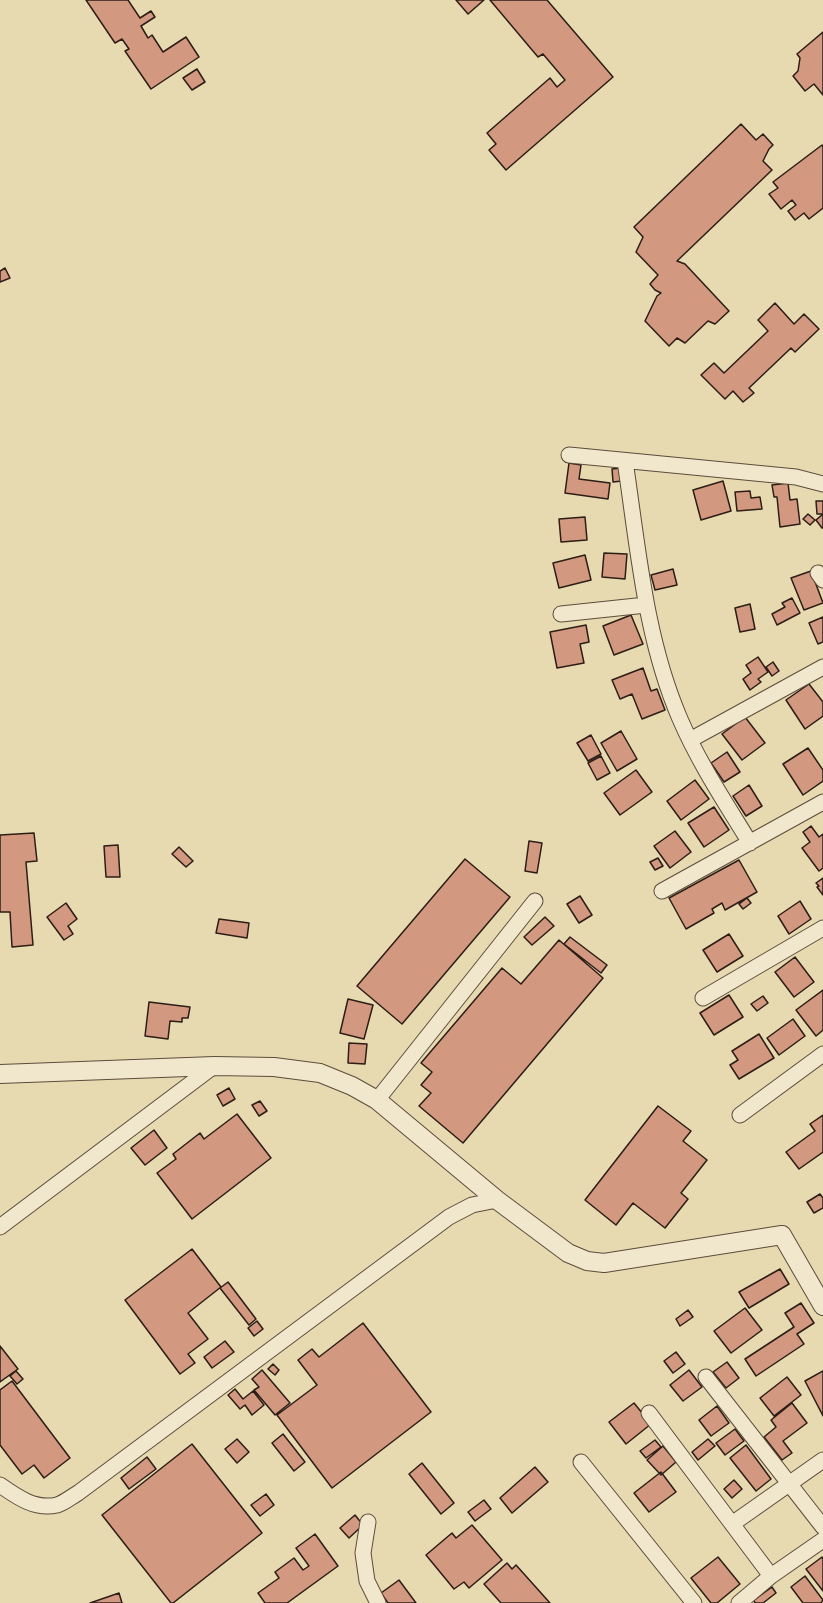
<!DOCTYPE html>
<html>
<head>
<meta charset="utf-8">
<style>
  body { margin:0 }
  canvas { display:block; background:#e8dab0 }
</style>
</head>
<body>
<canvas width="823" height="1603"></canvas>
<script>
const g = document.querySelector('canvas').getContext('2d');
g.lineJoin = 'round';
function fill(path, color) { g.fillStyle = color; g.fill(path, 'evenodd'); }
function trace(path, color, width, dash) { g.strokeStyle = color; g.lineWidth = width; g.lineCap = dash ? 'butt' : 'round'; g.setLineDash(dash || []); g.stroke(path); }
const building = new Path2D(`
  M86 0H128L140 18 151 11 155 17 141 26 148 38 152 35 163 52 186 37 199 57 151 89 125 51 129 49 122 39 115 43Z
  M456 0H484L468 14Z
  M490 0H547L613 77 506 170 489 150 496 144 487 133 550 78 557 87 565 80 543 54 538 57Z
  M823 32V95L814 84 805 91 793 76 798 71 800 58 797 54Z
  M197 69 205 82 192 90 183 78Z
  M741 124 756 140 763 134 773 145 769 149 763 161 772 170 677 261 685 264 729 311 715 324 708 321 685 343 677 338 669 346 645 321 657 296 661 293 655 290 650 284 658 275 636 252 643 237 634 227Z
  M822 145 823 147V208L809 219 804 213 795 220 788 211 796 205 792 200 781 209 769 194 778 188 773 182Z
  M5 268 10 278 0 282V271Z
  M775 303 794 324 804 314 819 329 795 352 791 348 749 388 754 393 743 402 733 391 725 399 701 375 714 363 724 373 768 331 758 320Z
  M569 463 581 465 579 479 610 483 608 499 565 493Z
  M621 468 622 481 613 482 612 469Z
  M723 481 731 511 701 520 693 490Z
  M788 483 790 500 797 499 800 524 780 527 777 497H774L772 485Z
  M750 491 751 498 760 497 762 509 737 511 735 492Z
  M816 501H823V514H817Z
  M808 514 815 520 810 525 803 519Z
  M823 514V528H822L816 520Z
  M585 517 587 540 561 542 559 519Z
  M604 553 627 554 625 579 602 577Z
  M585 555 591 580 559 588 553 563Z
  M673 569 677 585 655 590 651 575Z
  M811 571 823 603 804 610 791 578Z
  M792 598 800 613 777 625 772 614 785 607 782 603Z
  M750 604 755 629 740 632 735 608Z
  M631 615 643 644 614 655 603 626Z
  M823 617V642L818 644 809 623Z
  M586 625 589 642 580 644 584 663 557 668 550 632Z
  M758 657 768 672 758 679 761 682 750 690 743 679 751 673 746 665Z
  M773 662 779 671 772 676 766 667Z
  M643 668 651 691 657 689 665 710 642 719 632 694 620 699 612 680Z
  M809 684 823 702V716L805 729 786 700Z
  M745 717 765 743 742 760 722 734Z
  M621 731 637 759 617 771 601 743Z
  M591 735 601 754 588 761 577 743Z
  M808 748 823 770V781L803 795 783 764Z
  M727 752 740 772 724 782 711 763Z
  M601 756 610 773 597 780 588 763Z
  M636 770 652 792 620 815 604 793Z
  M695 780 709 799 681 820 667 801Z
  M749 785 762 806 746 816 733 796Z
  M714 807 729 830 704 847 688 823Z
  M811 826 819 837 823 834V868L819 871 802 848 810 842 803 832Z
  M675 831 691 852 670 868 654 846Z
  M34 833 37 861 26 862 33 945 12 947 10 912H0V835Z
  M529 841 542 843 537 873 525 871Z
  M118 845 120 877H106L104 846Z
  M179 847 193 861 186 867 172 854Z
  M658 858 663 866 655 870 650 862Z
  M465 859 510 897 402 1024 357 986Z
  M739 860 757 892 725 910 722 903 712 909 714 913 686 929 669 898Z
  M823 878V895L817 887 819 886 816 883Z
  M580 896 592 915 579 923 567 904Z
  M747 898 751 903 743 909 739 904Z
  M800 901 811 919 789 934 778 916Z
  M66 903 77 919 68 926 73 934 64 940 47 917Z
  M545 917 554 926 532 945 524 937Z
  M219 919 249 923 247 938 216 933Z
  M729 934 743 956 717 972 703 950Z
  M570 937 607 965 601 973 564 944Z
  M559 940 603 978 463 1143 419 1106 431 1093 421 1085 432 1072 421 1063 502 968 521 984Z
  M795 957 814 982 794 997 775 972Z
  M823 990V1030L816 1036 796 1010Z
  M729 995 743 1017 714 1035 700 1013Z
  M763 996 768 1003 757 1011 751 1004Z
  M348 999 373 1005 364 1039 340 1033Z
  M149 1002 190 1007 188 1018H182V1022L170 1021 168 1039 145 1036Z
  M793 1019 805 1036 779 1055 767 1038Z
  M759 1034 774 1058 739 1079 730 1065 738 1060 732 1051Z
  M349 1043 367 1044 365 1064 348 1063Z
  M229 1088 235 1099 223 1106 217 1095Z
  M260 1101 267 1111 259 1116 252 1105Z
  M658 1106 691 1131 683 1141 707 1160 681 1193 688 1199 665 1228 633 1203 616 1225 585 1200Z
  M237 1114 271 1158 192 1219 157 1173 176 1159 173 1154 200 1133 204 1139Z
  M823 1115V1152L799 1169 786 1152 815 1131 810 1124Z
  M154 1130 167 1148 145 1165 131 1148Z
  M820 1194 823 1198V1208L814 1213 807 1202Z
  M192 1249 221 1287 188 1313 208 1339 188 1354 195 1363 180 1374 125 1300Z
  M780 1269 789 1284 749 1308 739 1292Z
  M228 1282 256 1319 249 1325 220 1288Z
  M801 1303 814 1323 797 1334 804 1344 756 1376 745 1359 794 1327 785 1313Z
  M745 1308 762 1330 731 1353 714 1331Z
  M688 1310 693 1317 680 1326 676 1319Z
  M257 1321 263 1329 254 1336 248 1328Z
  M363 1323 431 1412 332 1488 277 1415 317 1385 298 1360 312 1349 319 1357Z
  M225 1341 234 1352 212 1368 204 1357Z
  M0 1346 18 1369 0 1382Z
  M676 1352 685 1364 673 1373 664 1361Z
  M727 1362 739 1378 726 1388 713 1372Z
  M273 1364 279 1370 275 1375 268 1369Z
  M262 1370 290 1403 275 1415 254 1390 259 1387 252 1379Z
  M689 1370 702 1387 683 1401 670 1385Z
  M16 1371 23 1379 17 1384 10 1376Z
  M823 1371V1416L805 1381Z
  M787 1377 801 1395 774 1416 760 1398Z
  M12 1381 70 1458 44 1478 34 1465 22 1474 0 1445V1390Z
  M235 1389 243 1399 253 1391 264 1405 252 1415 245 1405 240 1409 228 1395Z
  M634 1403 651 1424 626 1444 609 1422Z
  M792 1403 807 1423 783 1441 792 1453 782 1460 764 1437 776 1427 771 1420Z
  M717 1406 729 1423 711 1436 699 1420Z
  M735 1429 744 1441 725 1455 716 1443Z
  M283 1434 305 1462 294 1471 272 1443Z
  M237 1439 249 1452 237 1463 225 1449Z
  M708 1439 715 1446 698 1460 692 1452Z
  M655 1440 661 1447 646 1458 640 1451Z
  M192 1444 262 1533 173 1603H171L102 1515Z
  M746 1445 771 1479 756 1491 730 1458Z
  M663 1446 676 1462 661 1475 647 1460Z
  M147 1457 156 1469 129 1489 121 1478Z
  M422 1463 454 1503 441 1514 409 1474Z
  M535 1467 548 1482 512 1513 500 1498Z
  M661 1472 676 1492 649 1512 634 1493Z
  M734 1480 742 1489 732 1498 724 1489Z
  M266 1494 274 1505 260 1516 251 1505Z
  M484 1500 491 1509 475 1521 468 1512Z
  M355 1515 363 1525 349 1538 340 1528Z
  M472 1525 502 1560 469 1588 464 1582 454 1589 426 1555 452 1533 456 1538Z
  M315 1534 338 1566 287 1603H265L258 1593 279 1578 275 1572 294 1558 303 1570 309 1566 296 1548Z
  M718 1557 740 1584 717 1603H711L691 1578Z
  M822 1557 823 1559V1591L806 1569Z
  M507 1563 512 1569 516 1565 550 1603H501L484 1584Z
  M805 1576 823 1600 821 1603H803L791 1587Z
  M399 1580 416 1603H388L381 1593Z
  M772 1587 776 1593 763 1603H755L754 1600Z
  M119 1593 122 1603H90Z`);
const minor = new Path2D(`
  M569 455 796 477 823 484
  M625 461C638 547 645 638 680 719 699 763 725 802 750 843
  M818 573 823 580
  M561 614 646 605
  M690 740 823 667
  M662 891 823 802
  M703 998 823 928
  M377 1100 535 901
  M740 1115 823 1054
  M0 1227 214 1066
  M706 1377 823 1527
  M649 1413 771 1576
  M581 1462 694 1603
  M0 1485C17 1497 35 1510 57 1505 64 1503 71 1497 78 1493L449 1217 472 1205 497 1200
  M368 1522 363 1553 367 1581 378 1603
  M732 1524 823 1460
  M739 1603 771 1576 823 1540`);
const tertiary = new Path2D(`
  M0 1074 214 1066 274 1067 320 1073 352 1086 377 1100 497 1200 568 1253 587 1261 604 1263 782 1235 823 1306`);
fill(building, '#d39880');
trace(building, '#2c1d16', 1.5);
trace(minor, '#5b4c3c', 17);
trace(tertiary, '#5b4c3c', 20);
trace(minor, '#f0e7cc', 15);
trace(tertiary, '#f0e7cc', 18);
</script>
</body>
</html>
